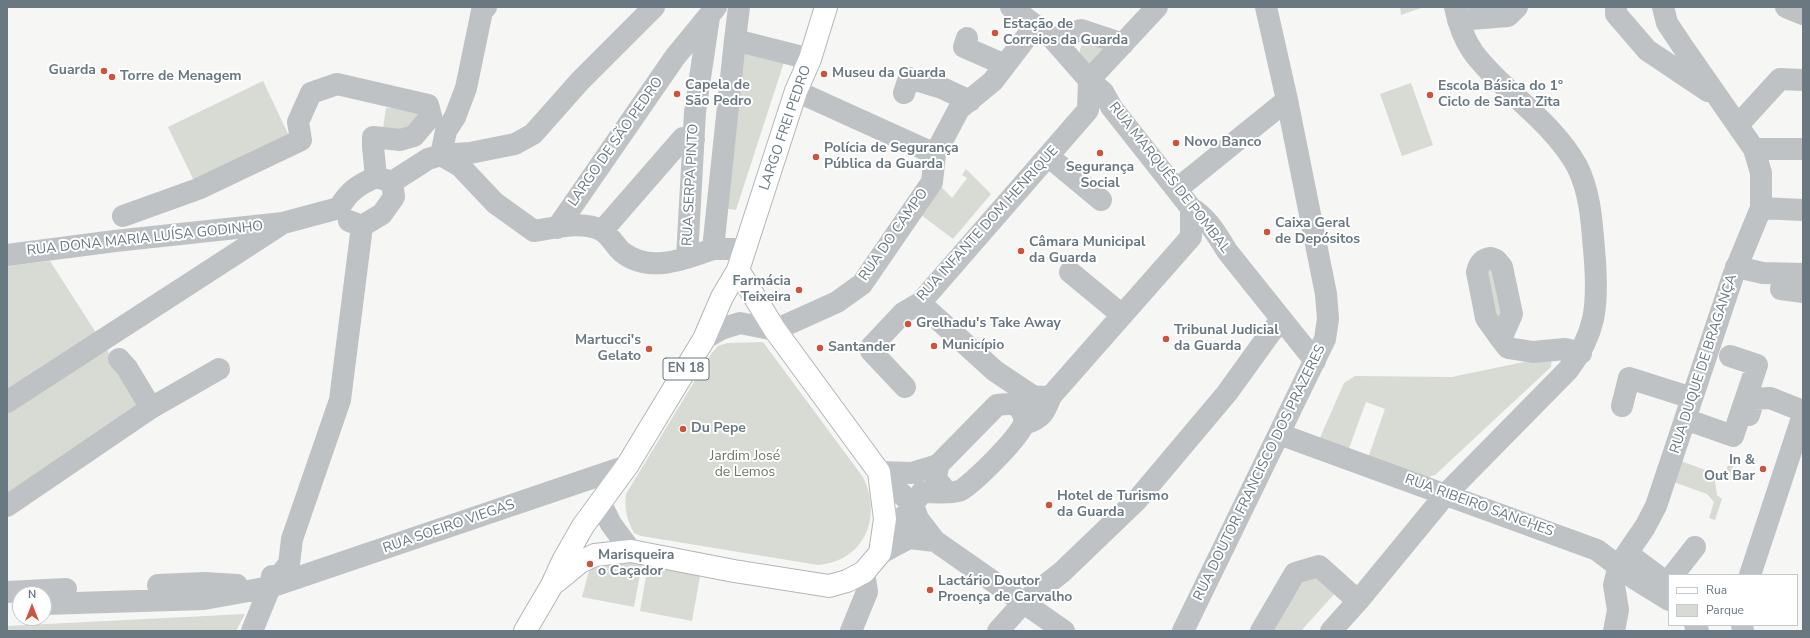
<!DOCTYPE html>
<html>
<head>
<meta charset="utf-8">
<style>
  body { margin:0 }
  #map { position:relative; width:1810px; height:638px; overflow:hidden; background:#f6f6f4; font-family:"Nunito Sans",sans-serif }
  canvas { display:block }
  .frame { position:absolute; inset:0; border:8px solid #697881; pointer-events:none }
  .legend { position:absolute; left:1668px; top:574px; width:130px; height:52px; box-sizing:border-box; background:#fff; border:1px solid #c3c9cd; margin:0; padding:5px 7px; list-style:none; font-size:12px; color:#697881 }
  .legend li { display:flex; align-items:center; gap:8px; height:20px }
  .legend b { width:20px; border:1px solid #c3c9cd }
  .north { position:absolute; left:12px; top:586px; width:40px; height:40px; box-sizing:border-box; background:#fff; border:1px solid #c3c9cd; border-radius:50%; rotate:0deg; font-size:11px; font-weight:700; line-height:16px; text-align:center; color:#697881 }
  .north::after { content:''; display:block; margin:auto; width:14px; height:18px; background:#ce533c; clip-path:polygon(50% 0,100% 100%,50% 72%,0 100%) }
</style>
</head>
<body>
<div id="map">
<canvas width="1810" height="638"></canvas>
<div class="frame"></div>
<ul class="legend">
<li><b style="height:5px;background:#fff"></b>Rua</li>
<li><b style="height:11px;background:#d7dbd3"></b>Parque</li>
</ul>
<div class="north">N</div>
</div>
<script>
const g = document.querySelector('canvas').getContext('2d');
g.lineJoin = 'round';
function fill(path, color) { g.fillStyle = color; g.fill(path, 'evenodd'); }
function trace(path, color, width, dash) { g.strokeStyle = color; g.lineWidth = width; g.lineCap = dash ? 'butt' : 'round'; g.setLineDash(dash || []); g.stroke(path); }
function label(font, color, halo, rows, align = 'center') {
  g.font = font + ' "Nunito Sans",sans-serif'; g.lineWidth = 4; g.setLineDash([]); g.textBaseline = 'middle'; g.strokeStyle = halo; g.fillStyle = color; for (const [text, x, y, turn = 0] of rows) {
    g.save(); g.translate(x, y); g.rotate((+turn || 0) * Math.PI / 180); g.textAlign = isNaN(turn) ? turn : align; if (halo) g.strokeText(text, 0, 0); g.fillText(text, 0, 0); g.restore();
  }
}
const green = new Path2D(`
  M1400 7H1421V8L1401 15Z
  M1093 38 1107 51 1093 65C1075 60 1076 43 1093 38Z
  M743 51 784 62 736 210 723 208Z
  M263 81 290 138 195 183 168 127Z
  M1411 83 1433 145 1402 156 1380 94Z
  M386 108 417 109 422 119 406 132 383 128Z
  M966 169 991 194 953 239 916 211 936 181 952 198 967 178 962 175Z
  M50 261 141 403 7 494V266Z
  M1491 264 1506 314 1497 321 1483 269Z
  M763 342 863 477C883 518 864 561 818 565L641 536 634 533C627 520 624 508 626 494L711 354 718 346 727 343Z
  M1552 356 1551 367 1435 475 1428 477 1368 458 1385 409 1366 402 1348 451 1319 440 1344 383 1355 376 1452 377Z
  M1731 456 1736 458 1729 478H1723L1715 481 1717 495 1722 499 1715 520 1709 518 1714 502 1707 494 1665 479 1672 458 1714 473 1726 471Z
  M622 560 642 564 634 607 582 597 590 567Z
  M648 565 700 576 692 621 640 611Z
  M1318 574 1337 591 1301 631H1269L1299 578Z
  M245 614 236 631H7V626Z`);
const minor = new Path2D(`
  M1011 7 1053 39 1089 80 1103 92 1112 108 1191 208C1207 217 1217 235 1227 251L1315 361
  M1616 7V14L1647 50 1708 91
  M1786 7 1803 14
  M1458 20 1508 16 1517 7
  M967 38 964 47 1005 65
  M1053 39 1081 30 1123 44
  M735 40 739 7
  M1089 80 1157 7
  M796 91 935 154
  M904 93 909 78 942 88 970 101
  M1738 125 1780 79 1803 80
  M1754 149H1803
  M441 155 460 166 495 203 534 231C555 228 582 220 601 230 610 235 615 246 622 252 650 274 684 259 713 249
  M441 155 446 131 455 117 466 88 482 11 486 7
  M1048 156 1101 200
  M392 182 428 159 441 155 470 153 515 144 533 134 580 81 654 7
  M1177 189 1287 100
  M339 208C349 191 358 185 376 177L389 181
  M1761 208 1803 210
  M123 216 198 189 301 140 298 122 311 93 337 84 428 105 431 116 414 136 400 140 373 137V147L376 177
  M349 221 362 226 382 214 394 197 392 182
  M557 228 675 57 716 7
  M602 231 683 138 694 139
  M745 249H713L735 40 810 59
  M7 255 115 241 283 223 339 208
  M687 258 695 112 709 17
  M1491 258 1496 260 1502 267 1512 314 1501 339 1486 318 1477 272C1479 263 1483 259 1491 258Z
  M1736 267 1763 273 1803 274
  M1070 272 1122 315
  M1781 289 1803 292
  M920 303 995 371 1034 397 1051 396
  M704 339 721 329 740 323 775 330 837 302 862 284 932 182 935 154 959 109 993 81 1035 26
  M1501 339 1508 348 1533 352 1565 349 1581 353
  M119 359 127 368 151 408
  M905 387 871 351V347L903 313 920 303 1088 110 1089 80
  M7 402 280 225
  M1622 406 1629 378 1692 398
  M1749 415 1754 399 1770 398 1803 411
  M1685 419 1733 436 1757 365 1730 356
  M1024 424C1042 419 1045 412 1051 396L1191 237V208
  M1279 434 1597 550 1635 579 1669 600
  M879 472 913 505 918 519 935 541 1064 631
  M879 472 912 473 938 465
  M600 502 611 524 631 551
  M7 506 151 408 219 369
  M880 553 898 525 922 492C934 492 948 494 959 491 970 487 1023 434 1024 423 1025 417 1023 414 1020 409 1014 402 1006 404 997 405L938 465 936 479 947 492
  M881 553 909 538 935 541
  M1627 553 1667 583 1669 580
  M1673 575 1695 547
  M1750 575 1803 415
  M158 585 205 583 237 585
  M270 587 289 564 292 539 340 400 362 226
  M7 592 66 589
  M44 604 204 599 270 587 627 466
  M1695 625 1698 631
  M1742 625 1743 631
  M252 631 270 587 272 576
  M851 631 867 592 864 572
  M998 631 1024 602 1062 572 1137 500 1227 393 1271 332 1281 321
  M1183 631 1325 339 1328 319 1326 294 1287 100 1266 7
  M1261 631 1295 573 1319 566 1358 601
  M1331 631 1358 601 1446 494 1568 370C1596 333 1598 306 1595 261 1592 229 1592 196 1577 166 1559 133 1526 107 1499 81 1490 72 1480 62 1473 52 1464 39 1458 22 1455 7
  M1614 631 1618 610 1614 585 1619 565 1645 527 1656 506 1733 276 1761 208V173L1754 149 1683 47 1667 23 1663 7`);
const major = new Path2D(`
  M557 581 580 562 595 555 631 551 734 571 829 586 847 581 864 572 880 553 885 519 879 472 775 330 738 270
  M525 631 552 585 563 561 583 526 627 466 704 339 722 297 738 270 796 91 810 59 826 7`);
const markers = [
  [995,33,4,"#ce533c"],
  [104,71,4,"#ce533c"],
  [824,74,4,"#ce533c"],
  [112,77,4,"#ce533c"],
  [677,94,4,"#ce533c"],
  [1430,95,4,"#ce533c"],
  [1176,143,4,"#ce533c"],
  [1100,153,4,"#ce533c"],
  [816,157,4,"#ce533c"],
  [1267,232,4,"#ce533c"],
  [1021,251,4,"#ce533c"],
  [799,290,4,"#ce533c"],
  [908,324,4,"#ce533c"],
  [1166,339,4,"#ce533c"],
  [934,346,4,"#ce533c"],
  [820,348,4,"#ce533c"],
  [649,349,4,"#ce533c"],
  [683,429,4,"#ce533c"],
  [1763,469,4,"#ce533c"],
  [1049,505,4,"#ce533c"],
  [590,564,4,"#ce533c"],
  [930,590,4,"#ce533c"]
];
const shields = [
  [686,369,46]
];
const shieldNames = [
  ["EN 18",686,369]
];
const poiNames = [
  ["Estação de",1003,25],
  ["Correios da Guarda",1003,41],
  ["Guarda",96,71,"right"],
  ["Museu da Guarda",832,74],
  ["Torre de Menagem",120,77],
  ["Capela de",685,86],
  ["São Pedro",685,102],
  ["Escola Básica do 1º",1438,87],
  ["Ciclo de Santa Zita",1438,103],
  ["Novo Banco",1184,143],
  ["Polícia de Segurança",824,149],
  ["Pública da Guarda",824,165],
  ["Segurança",1100,168,"center"],
  ["Social",1100,184,"center"],
  ["Caixa Geral",1275,224],
  ["de Depósitos",1275,240],
  ["Câmara Municipal",1029,243],
  ["da Guarda",1029,259],
  ["Farmácia",791,282,"right"],
  ["Teixeira",791,298,"right"],
  ["Grelhadu's Take Away",916,324],
  ["Tribunal Judicial",1174,331],
  ["da Guarda",1174,347],
  ["Martucci's",641,341,"right"],
  ["Gelato",641,357,"right"],
  ["Município",942,346],
  ["Santander",828,348],
  ["Du Pepe",691,429],
  ["In &",1755,461,"right"],
  ["Out Bar",1755,477,"right"],
  ["Hotel de Turismo",1057,497],
  ["da Guarda",1057,513],
  ["Marisqueira",598,556],
  ["o Caçador",598,572],
  ["Lactário Doutor",938,582],
  ["Proença de Carvalho",938,598]
];
const streetNames = [
  ["LARGO FREI PEDRO",786,128,-71],
  ["LARGO DE SÃO PEDRO",616,142,-55],
  ["RUA MARQUÊS DE POMBAL",1169,178,52],
  ["RUA SERPA PINTO",691,185,-87],
  ["RUA INFANTE DOM HENRIQUE",988,224,-48],
  ["RUA DO CAMPO",894,235,-55],
  ["RUA DONA MARIA LUÍSA GODINHO",145,239,-6],
  ["RUA DUQUE DE BRAGANÇA",1704,364,-72],
  ["RUA DOUTOR FRANCISCO DOS PRAZERES",1260,473,-64],
  ["RUA RIBEIRO SANCHES",1479,506,20],
  ["RUA SOEIRO VIEGAS",449,527,-19]
];
const parkNames = [
  ["Jardim José",745,457],
  ["de Lemos",745,473]
];
fill(green, '#d7dbd3');
trace(major, '#b2b6b9', 24);
trace(minor, '#bec2c5', 22);
trace(major, '#fff', 22);
for (const [x, y, r, color] of markers) { const dot = new Path2D(); dot.arc(x, y, r, 0, 2 * Math.PI); g.fillStyle = color; g.fill(dot); trace(dot, '#fff', 1.5); }
for (const [x, y, w] of shields) { const box = new Path2D(); box.roundRect(x - w / 2, y - 11, w, 22, 3); g.fillStyle = '#fff'; g.fill(box); trace(box, '#697881', 1); }
label('bold 13px', '#697881', null, shieldNames);
label('bold 14px', '#697881', '#fff', poiNames, 'left');
label('14px', '#697881', '#fff', streetNames);
label('14px', '#6c7967', '#fff', parkNames);
</script>
</body>
</html>
